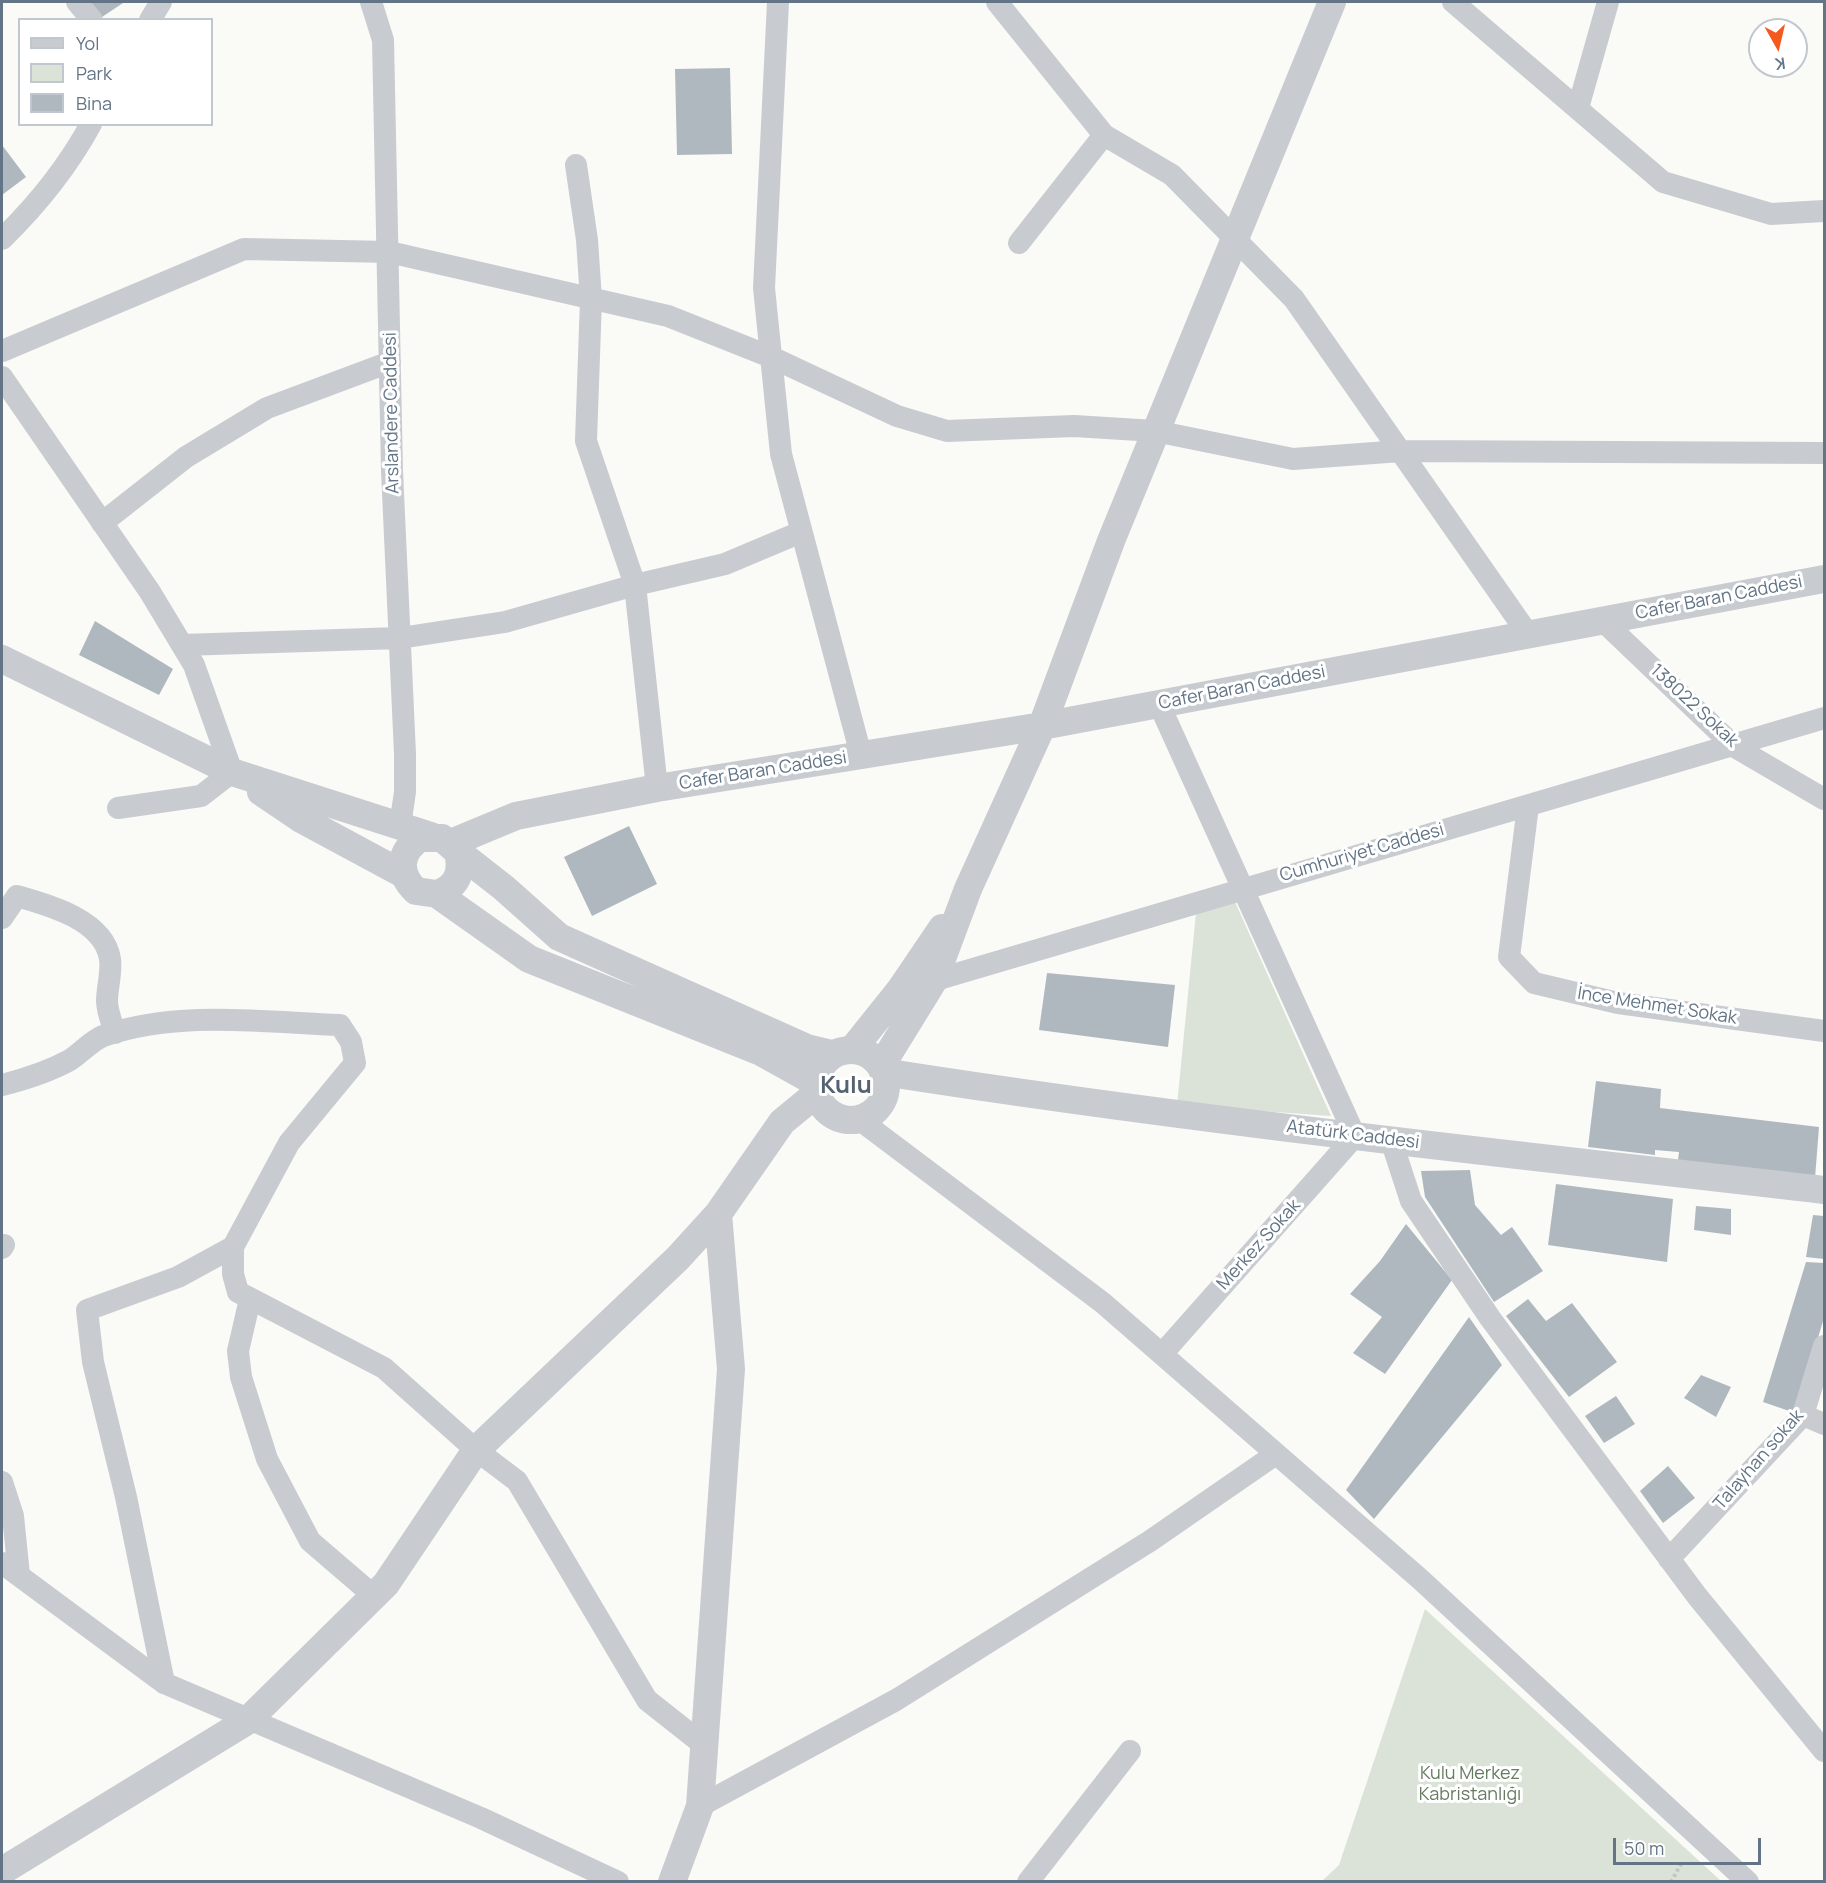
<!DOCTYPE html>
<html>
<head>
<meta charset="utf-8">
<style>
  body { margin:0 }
  #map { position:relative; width:1826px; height:1883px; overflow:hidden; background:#fafaf7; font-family:Manrope,sans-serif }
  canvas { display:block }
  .frame { position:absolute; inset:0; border:3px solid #627485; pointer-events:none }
  .legend { position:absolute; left:18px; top:18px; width:195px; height:108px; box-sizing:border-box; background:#fff; border:2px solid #c0c7ce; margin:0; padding:8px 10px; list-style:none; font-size:18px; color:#627485 }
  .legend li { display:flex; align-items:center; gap:12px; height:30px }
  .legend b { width:30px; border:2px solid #c0c7ce }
  .north { position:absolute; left:1748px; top:18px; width:60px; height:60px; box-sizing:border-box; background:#fff; border:2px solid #c0c7ce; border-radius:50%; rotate:172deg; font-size:16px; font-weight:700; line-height:24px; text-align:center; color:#627485 }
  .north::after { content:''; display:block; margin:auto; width:21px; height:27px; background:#f45a1d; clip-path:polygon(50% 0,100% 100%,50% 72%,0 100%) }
  .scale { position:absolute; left:1613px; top:1838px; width:148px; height:27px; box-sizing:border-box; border:3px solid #627485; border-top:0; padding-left:8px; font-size:18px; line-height:21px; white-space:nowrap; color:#627485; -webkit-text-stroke:4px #fff; paint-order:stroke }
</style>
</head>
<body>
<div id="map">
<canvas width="1826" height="1883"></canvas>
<div class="frame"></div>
<ul class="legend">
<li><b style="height:8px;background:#c8ccd0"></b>Yol</li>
<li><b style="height:16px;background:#dbe2d8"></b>Park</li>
<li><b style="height:16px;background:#b0b8bf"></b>Bina</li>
</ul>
<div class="north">K</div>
<div class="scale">50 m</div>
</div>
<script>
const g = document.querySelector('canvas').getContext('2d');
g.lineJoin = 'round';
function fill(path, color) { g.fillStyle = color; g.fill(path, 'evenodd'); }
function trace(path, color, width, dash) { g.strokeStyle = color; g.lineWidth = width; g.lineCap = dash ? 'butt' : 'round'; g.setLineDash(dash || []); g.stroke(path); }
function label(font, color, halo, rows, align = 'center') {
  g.font = font + ' Manrope,sans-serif'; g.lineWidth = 6; g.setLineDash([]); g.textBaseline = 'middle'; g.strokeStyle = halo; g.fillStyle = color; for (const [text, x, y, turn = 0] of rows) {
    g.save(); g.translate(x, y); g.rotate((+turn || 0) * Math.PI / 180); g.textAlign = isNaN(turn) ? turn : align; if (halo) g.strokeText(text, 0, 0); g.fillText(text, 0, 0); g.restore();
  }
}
const green = new Path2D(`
  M1235 902 1331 1116 1177 1105 1196 913Z
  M1425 1609 1721 1881H1322L1339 1865Z`);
const building = new Path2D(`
  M84 2H122L123 3 99 19Z
  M730 68 732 154 677 155 675 69Z
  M2 145 26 177 2 195Z
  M95 621 173 669 159 695 79 655Z
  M629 826 657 884 592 916 564 857Z
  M1047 973 1175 985 1168 1047 1039 1030Z
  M1596 1081 1661 1089 1660 1108 1819 1127 1815 1178 1678 1160 1679 1152 1655 1150V1155L1588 1147Z
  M1470 1170 1475 1205 1501 1235 1512 1227 1543 1271 1494 1302 1425 1197 1421 1171Z
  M1556 1184 1673 1199 1667 1262 1548 1245Z
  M1696 1206 1731 1209V1235L1694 1230Z
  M1813 1215 1824 1216V1259L1806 1257Z
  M1406 1224 1452 1280 1385 1374 1353 1353 1382 1317 1350 1294 1380 1261Z
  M1806 1262 1824 1263V1318L1795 1413 1763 1402Z
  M1528 1299 1546 1321 1572 1303 1617 1362 1569 1397 1506 1316Z
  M1469 1317 1502 1365 1374 1519 1346 1490Z
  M1701 1375 1731 1387 1716 1417 1684 1398Z
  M1616 1396 1635 1424 1604 1443 1585 1416Z
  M1668 1466 1695 1498 1663 1523 1640 1491Z`);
const path = new Path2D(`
  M1671 1882 1681 1864`);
const minor = new Path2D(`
  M77 2 92 20
  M371 2 383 40 392 471 405 754V792L400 826
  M778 2 764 288 781 454 861 755
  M997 2 1104 135 1172 175 1294 299 1528 634
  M1453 2 1663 182 1771 214 1824 211
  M150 20 161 2
  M1578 108 1608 2
  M576 165 587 240 591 299 586 441 635 585 657 788
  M2 239C37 205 67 168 91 124
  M1019 243 1104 135
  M2 351 244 249 389 252 668 316 771 357 897 416 947 431 1074 426 1155 431 1293 459 1401 451 1824 453
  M2 377 150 592 194 665 232 772 201 796 118 808
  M102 523 186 457 267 408 390 362
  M1602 620 1735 747 1824 799
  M182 645 400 638 505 622 635 585 725 564 801 532
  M1159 704 1355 1136 1162 1354
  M1528 806 1509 957 1534 983 1618 1003 1824 1031
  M2 918 17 896C49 905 104 920 110 959 112 972 107 988 107 1001 107 1011 112 1023 115 1033
  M922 984 1824 718
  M2 1085C26 1079 48 1072 70 1060 81 1053 91 1041 103 1036 178 1010 262 1022 340 1025L351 1042 355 1063 289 1143 233 1247V1274L238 1292 384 1368 476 1450 517 1481 647 1700 704 1745
  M860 1120 1103 1303 1420 1579 1748 1882
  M1391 1140 1411 1201 1490 1318 1697 1596 1824 1751
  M2 1248 4 1245
  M250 1299 238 1351 241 1377 267 1459 310 1541 374 1596
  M1803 1415 1824 1424
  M2 1482 13 1516 19 1575
  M1669 1559 1803 1415 1824 1346
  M2 1563 164 1683 481 1818 618 1882
  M164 1683 126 1497 93 1362 87 1310 178 1277 233 1247
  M700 1806 896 1700 1150 1541 1276 1454
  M1028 1882 1130 1751`);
const tertiary = new Path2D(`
  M2 659 232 772 431 836
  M261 792 301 819 403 874
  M451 843 516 816 657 788 1042 726 1824 579
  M458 852 504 888 559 937 807 1048 832 1054
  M437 894C457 887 463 872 458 852L442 838H420C399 852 397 873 416 891L437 894 529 959 761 1052 815 1082
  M816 1085a35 35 0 1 1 70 0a35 35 0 1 1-70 0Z
  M852 1050 900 990 942 928
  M881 1066 934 980 968 889 1042 726 1111 541 1332 2
  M883 1072C1196 1121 1510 1154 1824 1190
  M2 1871 247 1721 386 1584 476 1450 678 1258 718 1214 782 1122 816 1094
  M672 1882 700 1806 731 1369 718 1214`);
const streetNames = [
  ["Arslandere Caddesi",392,413,-91],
  ["Cafer Baran Caddesi",1719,598,-11],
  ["Cafer Baran Caddesi",1242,688,-11],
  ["138022 Sokak",1694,706,43],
  ["Cafer Baran Caddesi",763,771,-9],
  ["Cumhuriyet Caddesi",1362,853,-16],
  ["İnce Mehmet Sokak",1657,1006,9],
  ["Atatürk Caddesi",1353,1135,7],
  ["Merkez Sokak",1259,1245,-48],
  ["Talayhan sokak",1759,1460,-49]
];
const parkNames = [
  ["Kulu Merkez",1470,1774],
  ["Kabristanlığı",1470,1795]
];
const districtNames = [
  ["Kulu",846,1086]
];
fill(green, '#dbe2d8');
fill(building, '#b0b8bf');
trace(path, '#c1c4c6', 4, [3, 3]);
trace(minor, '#c8ccd0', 22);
trace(tertiary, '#c8ccd0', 28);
label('18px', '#627485', '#fff', streetNames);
label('18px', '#667c61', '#fff', parkNames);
label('bold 24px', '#556270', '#fff', districtNames);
</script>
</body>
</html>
